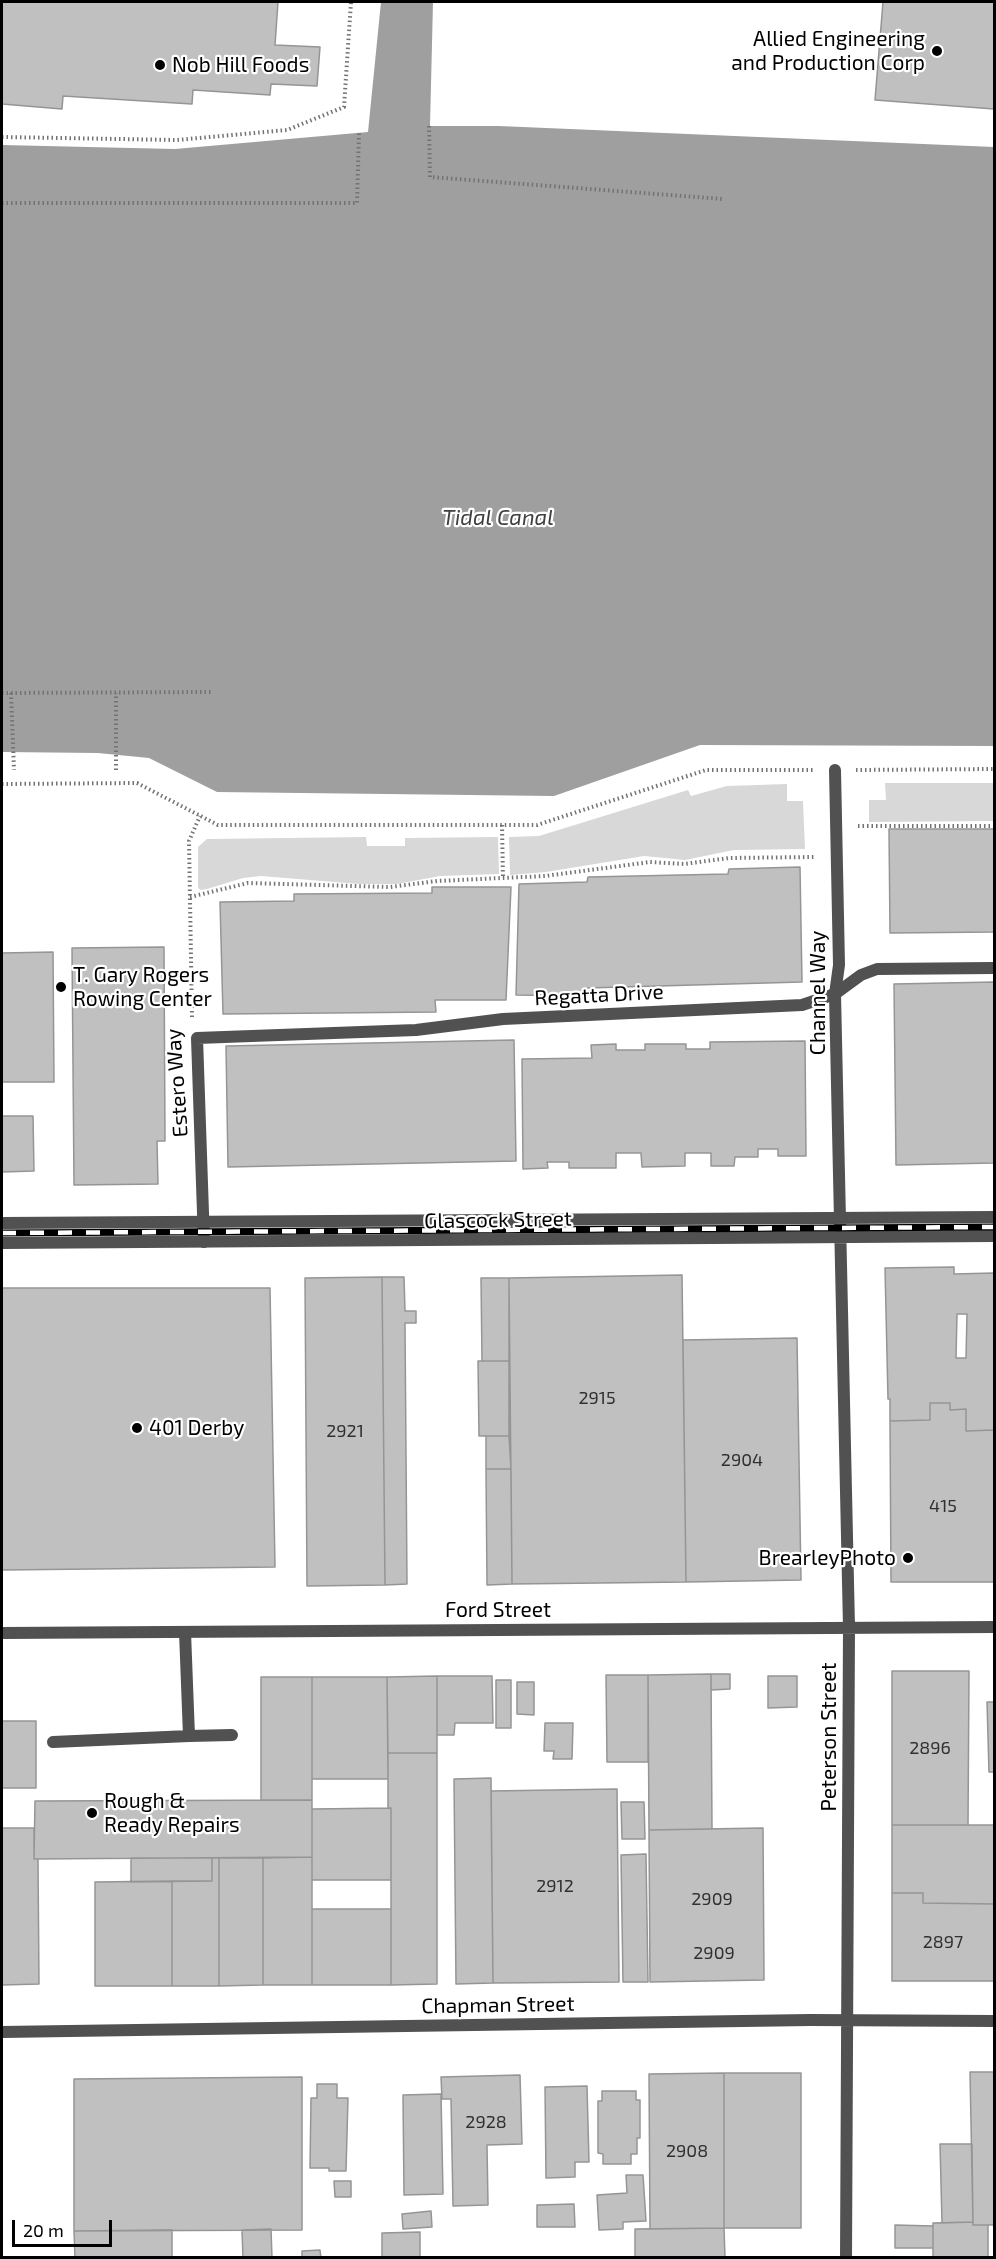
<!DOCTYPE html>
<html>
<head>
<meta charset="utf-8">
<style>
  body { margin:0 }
  #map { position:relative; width:996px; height:2259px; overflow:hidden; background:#fff; font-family:"Exo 2",sans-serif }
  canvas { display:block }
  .frame { position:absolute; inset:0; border:3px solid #000; pointer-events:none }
  .scale { position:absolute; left:12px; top:2220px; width:100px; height:27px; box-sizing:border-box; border:3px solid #000; border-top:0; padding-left:8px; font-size:18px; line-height:21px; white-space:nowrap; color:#000; -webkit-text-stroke:4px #fff; paint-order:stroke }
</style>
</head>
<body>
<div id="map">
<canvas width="996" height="2259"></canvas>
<div class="frame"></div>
<div class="scale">20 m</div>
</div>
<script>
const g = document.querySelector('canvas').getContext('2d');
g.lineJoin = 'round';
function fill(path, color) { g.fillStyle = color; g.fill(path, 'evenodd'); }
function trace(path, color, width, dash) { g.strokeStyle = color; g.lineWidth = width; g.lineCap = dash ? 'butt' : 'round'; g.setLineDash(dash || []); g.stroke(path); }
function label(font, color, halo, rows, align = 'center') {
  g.font = font + ' "Exo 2",sans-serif'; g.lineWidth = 4.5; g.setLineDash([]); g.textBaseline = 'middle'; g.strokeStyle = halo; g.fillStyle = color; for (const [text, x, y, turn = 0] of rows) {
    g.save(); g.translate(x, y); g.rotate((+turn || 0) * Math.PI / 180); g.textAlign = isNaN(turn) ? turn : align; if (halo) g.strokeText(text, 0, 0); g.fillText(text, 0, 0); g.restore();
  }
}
const green = new Path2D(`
  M885 783H994V821L869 822V800H886Z
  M787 784V801H803L805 849 734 850 685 860 644 856 546 872 510 875 509 837 539 836 688 790 691 796 727 786Z
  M366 837 367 846H405V838L498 837 499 874 440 876 397 884H359L261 876 243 878 207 889 200 890 198 887V847L207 839Z`);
const water = new Path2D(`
  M381 2H433L430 126H499L994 147V746L700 745 554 796 217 792 149 758 98 753 2 752V145L175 149 368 132Z`);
const building = new Path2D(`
  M2 2H278L275 45 320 47 317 86 271 84 270 95 193 90 192 104 63 96 62 109 2 104Z
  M883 2H994V109L875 100Z
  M889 829H994V932L890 933Z
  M800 867 802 982 587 988 582 996 516 995 519 884 587 882 588 877 728 874 729 869Z
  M432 887H511L506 1000H435L436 1012 223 1014 220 902 294 901V894L432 893Z
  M164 947 165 1141H157L158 1184 74 1185 72 948Z
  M53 952 54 1082H2V953Z
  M994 982V1163L896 1165 894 984Z
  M514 1040 516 1161 228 1167 226 1046Z
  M805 1041 806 1156H778V1149H758V1157H735L734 1166H711V1153H685V1166L642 1167 641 1153H616V1168H569V1162H547L548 1168 523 1169 522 1059 592 1058 591 1045 616 1044V1050H645V1044H686V1049H710V1042Z
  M2 1116H33L34 1171 2 1172Z
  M954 1267V1274L994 1273V1430L966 1431V1409L950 1410V1403H930V1420L890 1421V1399H888L885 1268ZM957 1314H967L966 1358H956Z
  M682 1275 686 1582 512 1584 509 1278Z
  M382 1277 385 1585 307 1586 305 1278Z
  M382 1277H404L405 1311H416V1323H405L407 1584 385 1585Z
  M481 1278H509V1361H482Z
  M2 1288H270L275 1567 2 1570Z
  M797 1338 801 1580 686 1582 683 1340Z
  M478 1361H509V1436H479Z
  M930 1403H950V1410L966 1409V1431L994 1430V1582H891L890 1421 930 1420Z
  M486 1436H509L511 1469H486Z
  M486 1469H511L512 1584 487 1585Z
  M892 1671H969L968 1825H892Z
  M711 1674 712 1829 649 1830 648 1675Z
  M711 1674H730V1689L711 1690Z
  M606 1675H648V1762H607Z
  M437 1676H492L493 1723H455L454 1735H437Z
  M437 1676V1753H388L387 1677Z
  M768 1676H797V1707L768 1708Z
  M261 1677H312V1800H261Z
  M312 1677H387L388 1779H312Z
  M496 1680H511V1728H496Z
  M517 1682H534V1715L517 1714Z
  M987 1702H994V1772H989Z
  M2 1721H36V1788H2Z
  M545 1723H573L572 1759H553L554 1751H544Z
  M388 1753H437V1984L391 1985V1808H388Z
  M491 1778 493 1983 456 1984 454 1779Z
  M617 1789 619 1982 493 1983 491 1791Z
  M312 1800V1857L34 1859 35 1801Z
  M621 1802H644L645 1839H622Z
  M391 1808V1880H312V1809Z
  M892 1825H994V1904L923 1903V1893H892Z
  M2 1828H34V1859H38L39 1984 2 1985Z
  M763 1828 764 1980 650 1982 649 1830Z
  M646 1854 648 1982H623L621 1855Z
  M312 1857V1985H263V1858Z
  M131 1858H212V1881L131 1882Z
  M212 1858H219V1986H172V1881H212Z
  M219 1858H263V1985L219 1986Z
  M172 1881V1986H95V1882Z
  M892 1893H923V1903L994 1904V1981H892Z
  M312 1909H391V1985H312Z
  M970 2072H994V2225H973Z
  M724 2073V2228L650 2229 649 2074Z
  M724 2073H801V2228H724Z
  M520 2075 522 2144 487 2145 488 2205 453 2206 451 2099H442L441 2077Z
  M302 2077V2230L74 2231V2079Z
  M317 2084H337V2098H348L346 2171H329V2168H310L311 2098H317Z
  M587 2086 589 2162H575V2177L546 2178 545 2087Z
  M602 2091H636V2100H640V2138H637V2154H631V2164H603V2154L598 2153V2101H602Z
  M441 2094 443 2194 404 2195 403 2095Z
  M940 2144H972L973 2222 942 2223Z
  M626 2175H643L646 2221 623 2222V2229L599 2230 597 2195 627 2193Z
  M334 2181H351V2197H335Z
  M574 2204 575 2227H537V2205Z
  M431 2211 432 2227 403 2229 402 2214Z
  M973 2222V2225H988V2258L933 2257V2223Z
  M895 2225 933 2226V2248H895Z
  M724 2228 725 2258H635V2229Z
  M271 2229 272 2258H243L242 2230Z
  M172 2230V2258H75L74 2231Z
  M420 2232V2258H382V2233Z
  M320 2250 321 2258H302V2251Z`);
const path = new Path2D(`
  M429 126 430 177 723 199
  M2 137 177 140 287 130 344 107 351 2
  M2 203H357L359 132
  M2 693 213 692
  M11 693 14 770
  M116 770V693
  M856 770 994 769
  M2 784 137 783 218 825H537L706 770H813
  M502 825 503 879
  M858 826H994
  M190 897 248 883 390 887 437 881 545 876 650 862 684 864 729 858 815 857
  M192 1017 189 841 200 816`);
const lane = new Path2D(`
  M204 1242 197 1038 416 1030 503 1019 802 1005 835 994 861 975 877 969 994 968
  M189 1736 232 1735
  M53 1742 189 1736 185 1632`);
const street = new Path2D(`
  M835 770 839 965 835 994 849 1627 846 2258
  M2 1223 994 1217
  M2 1243 994 1236
  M2 1633 994 1627
  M2 2032 810 2020 994 2021`);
const rail = new Path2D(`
  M2 1233 994 1227`);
const markers = [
  [937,51,6,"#000"],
  [160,65,6,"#000"],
  [61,987,6,"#000"],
  [137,1428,6,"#000"],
  [908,1558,6,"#000"],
  [92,1813,6,"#000"]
];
const numberNames = [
  ["2915",597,1398],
  ["2921",345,1431],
  ["2904",742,1460],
  ["415",943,1506],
  ["2896",930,1748],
  ["2912",555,1886],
  ["2909",712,1899],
  ["2897",943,1942],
  ["2909",714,1953],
  ["2928",486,2122],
  ["2908",687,2151]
];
const poiNames = [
  ["Allied Engineering",925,39,"right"],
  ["and Production Corp",925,63,"right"],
  ["Nob Hill Foods",172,65],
  ["T. Gary Rogers",73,975],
  ["Rowing Center",73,999],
  ["401 Derby",149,1428],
  ["BrearleyPhoto",896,1558,"right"],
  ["Rough &",104,1801],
  ["Ready Repairs",104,1825]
];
const streetNames = [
  ["Channel Way",818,993,-90],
  ["Regatta Drive",599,995,-3],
  ["Estero Way",177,1083,-94],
  ["Glascock Street",498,1220,-1],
  ["Ford Street",498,1610],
  ["Peterson Street",829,1737,-90],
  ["Chapman Street",498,2005,-1]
];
const waterNames = [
  ["Tidal Canal",498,518]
];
fill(green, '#d8d8d8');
fill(water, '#9f9f9f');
fill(building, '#c0c0c0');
trace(building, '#959595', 1.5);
trace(path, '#737373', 4, [1.5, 3]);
trace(lane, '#515151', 12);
trace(street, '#515151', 12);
trace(rail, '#000', 7);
trace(rail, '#fff', 4.5, [14]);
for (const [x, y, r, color] of markers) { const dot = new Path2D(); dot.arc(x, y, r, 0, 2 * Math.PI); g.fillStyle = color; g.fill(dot); trace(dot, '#fff', 2); }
label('18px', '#303030', null, numberNames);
label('21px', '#000', '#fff', poiNames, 'left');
label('21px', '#000', '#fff', streetNames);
label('italic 22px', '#404040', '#fff', waterNames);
</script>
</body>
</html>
